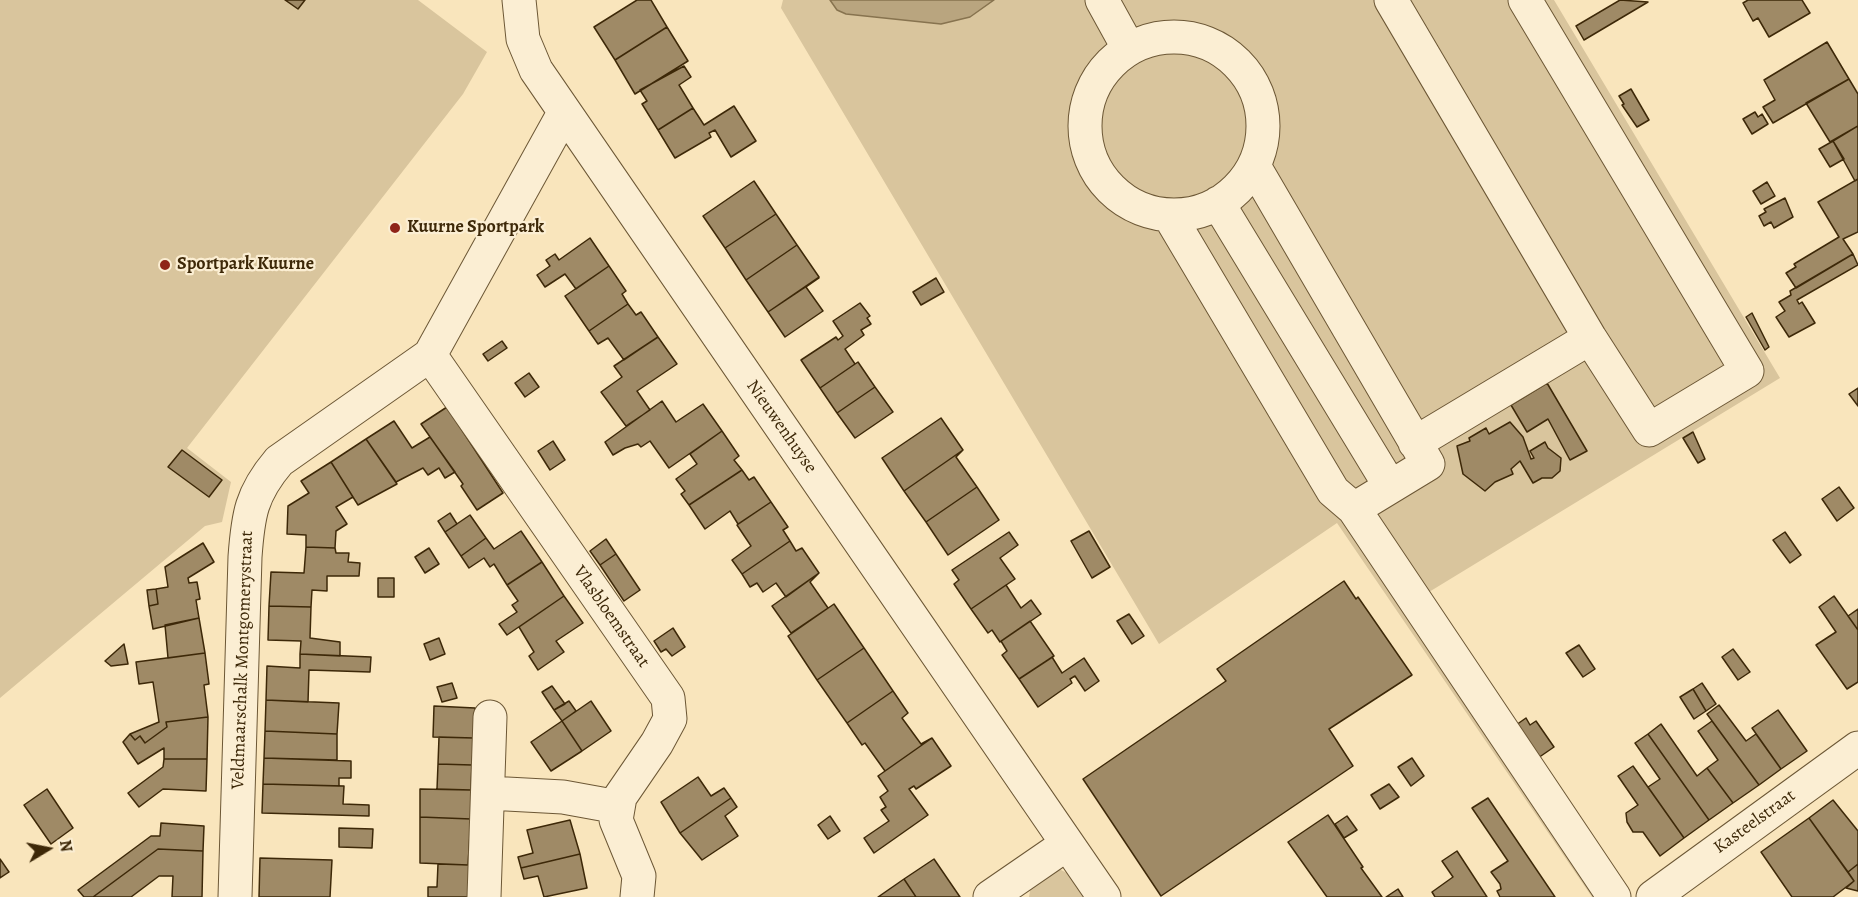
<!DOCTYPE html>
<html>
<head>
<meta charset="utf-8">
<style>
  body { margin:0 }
  #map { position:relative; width:1858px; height:897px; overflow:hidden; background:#f9e5bc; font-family:Alegreya,serif }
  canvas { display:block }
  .north { position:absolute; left:18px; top:819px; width:60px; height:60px; -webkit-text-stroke:4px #fbeed3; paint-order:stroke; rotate:80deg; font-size:16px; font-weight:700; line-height:24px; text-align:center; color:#3d2808 }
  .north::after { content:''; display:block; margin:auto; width:21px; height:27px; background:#3d2808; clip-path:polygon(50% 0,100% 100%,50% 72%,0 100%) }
</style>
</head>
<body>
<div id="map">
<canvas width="1858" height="897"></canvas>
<div class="north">N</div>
</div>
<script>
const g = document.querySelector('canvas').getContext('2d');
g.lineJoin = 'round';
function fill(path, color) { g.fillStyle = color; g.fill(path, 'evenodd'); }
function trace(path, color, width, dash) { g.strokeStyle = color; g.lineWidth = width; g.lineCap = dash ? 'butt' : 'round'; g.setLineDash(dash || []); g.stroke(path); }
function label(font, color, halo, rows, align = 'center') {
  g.font = font + ' Alegreya,serif'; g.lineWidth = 4.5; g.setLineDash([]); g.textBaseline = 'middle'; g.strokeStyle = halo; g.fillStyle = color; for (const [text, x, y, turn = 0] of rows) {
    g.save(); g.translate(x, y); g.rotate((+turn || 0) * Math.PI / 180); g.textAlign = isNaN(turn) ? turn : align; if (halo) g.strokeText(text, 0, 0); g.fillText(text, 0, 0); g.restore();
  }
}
const green = new Path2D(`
  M0 0H418L487 52 463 94 187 448 231 482 222 522 205 526 0 698Z
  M783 0H1554L1780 378 1429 592 1596 897H1592L1337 523 1159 644 781 8Z
  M1055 867 1073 876 1087 897H1029L1032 878Z`);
const water = new Path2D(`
  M830 0H994L970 17 941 24 846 14 837 10Z`);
const building = new Path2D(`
  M285 0H305L298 9Z
  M637 0H651L667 27 615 60 594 27Z
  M1620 0 1648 2 1584 40 1576 26Z
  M1748 0H1802L1810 13 1769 37 1758 18 1753 21 1743 3Z
  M667 27 688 61 635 94 615 60Z
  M1827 42 1849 79 1773 123 1763 107 1775 100 1764 80Z
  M684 66 691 77 679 85 693 108 658 130 642 104 647 101 640 90Z
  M1849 79 1858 94V126L1830 142 1806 103Z
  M1631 89 1649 120 1637 127 1622 105 1624 104 1619 96Z
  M734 106 756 141 731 157 715 130 709 133 711 137 675 158 658 130 693 108 704 125Z
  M1755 112 1758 117 1762 114 1768 124 1752 134 1743 119Z
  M1858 126V179L1855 181 1833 141Z
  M1833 141 1844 159 1830 167 1819 149Z
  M1858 179V232L1843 239 1853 254 1796 288 1786 273 1796 267 1794 264 1839 237 1818 202Z
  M754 181 776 214 725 248 703 216Z
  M1767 182 1775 196 1761 204 1753 191Z
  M1785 198 1793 217 1774 228 1771 222 1764 226 1759 216 1766 212 1764 209Z
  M776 214 797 245 746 280 725 248Z
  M590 238 609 266 576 289 565 274 545 287 537 275 550 266 546 260 555 254 559 260Z
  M797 245 819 277 768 312 746 280Z
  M1853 254 1858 265 1797 300 1799 304 1802 302 1815 323 1789 337 1776 317 1785 311 1779 302 1791 295 1790 291Z
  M609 266 626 291 622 294 628 304 589 331 565 296Z
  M819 278 806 287 823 311 785 337 768 312Z
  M936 278 944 292 921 305 913 292Z
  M860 303 870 316 867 318 871 324 861 330 864 335 845 349 855 364 820 388 801 360 836 337 838 340 843 336 833 321Z
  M628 304 636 315 641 312 658 337 624 360 608 338 598 344 589 331Z
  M1752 313 1769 347 1765 350 1746 317Z
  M658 337 677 364 637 391 650 410 626 426 601 392 622 377 614 366Z
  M502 341 507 348 488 361 483 354Z
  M858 362 875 387 837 413 820 388Z
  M529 373 539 387 525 397 515 383Z
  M1547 383 1587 451 1570 460 1548 419 1527 432 1511 405Z
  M875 387 893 412 855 438 837 413Z
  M1858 388V406L1849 394Z
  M662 401 676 422 703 404 722 431 669 468 650 441 641 447 638 444 625 448 613 455 605 442Z
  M447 407 503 493 477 510 461 486 463 484 421 424Z
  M941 418 963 450 904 491 882 458Z
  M394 421 412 448 430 437 455 472 445 478 439 468 428 475 423 468 396 482 366 439Z
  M1510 422 1523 437 1531 459 1534 458 1530 451 1545 442 1548 448 1561 458 1560 471 1552 478H1542L1533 483 1520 461 1511 469 1513 474 1495 482 1485 491 1463 474 1457 446 1470 441 1469 438 1486 428 1489 434Z
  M722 431 739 456 734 460 742 470 689 505 681 494 685 491 676 479 697 464 690 454Z
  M1693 432 1705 459 1698 463 1683 438Z
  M366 439 397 484 358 505 331 462Z
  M553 441 565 460 550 470 538 451Z
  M182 450 222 480 209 497 168 467Z
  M963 450 956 457 977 487 926 522 904 491Z
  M331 462 353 497 336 507 347 524 336 531 335 548 306 547V535L287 534 288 506 309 493 301 481Z
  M742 470 749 480 754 477 771 502 738 524 730 511 705 529 689 505Z
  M977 487 999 520 948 555 926 522Z
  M1839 487 1854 508 1837 521 1822 499Z
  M771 502 788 527 783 530 790 541 742 574 732 560 751 546 737 525Z
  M450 513 457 524 445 532 438 521Z
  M470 515 486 538 461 556 445 532Z
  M521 531 542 562 507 585 494 564 490 567 484 558 469 568 461 556 486 538 494 549Z
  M1089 531 1110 567 1092 578 1071 541Z
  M1009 532 1018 545 1000 558 1015 579 971 609 954 584 959 580 952 570Z
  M1785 532 1801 555 1790 563 1773 540Z
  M606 539 616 554 600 565 590 551Z
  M790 541 796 551 802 548 819 573 786 597 776 583 763 592 757 583 750 587 742 574Z
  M203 543 214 562 188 578 189 583 197 582 200 599 196 600 199 618 153 629 149 606 158 604 156 589 168 587 165 567Z
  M306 547 335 548 336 553H349L348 562 360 563 359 576H327V591L312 590 311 607 269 606 271 572 304 573Z
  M429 548 439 564 425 573 415 557Z
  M616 554 640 590 624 601 600 565Z
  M542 562 564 596 507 635 499 624 517 612 512 605 518 601 507 585Z
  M819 573 810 582 828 608 791 633 772 606Z
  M378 578H394V597H378Z
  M1344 581 1356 599 1358 597 1412 675 1329 729 1353 766 1161 896 1083 779 1226 681 1217 669Z
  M1006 585 1021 608 1031 600 1041 614 1000 642 992 630 988 633 971 609Z
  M156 589 158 604 149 606 147 590Z
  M564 596 583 623 556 641 564 652 538 670 529 656 534 652 519 627Z
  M1834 596 1858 630V682L1847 689 1816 645 1836 632 1819 607Z
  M834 604 864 648 817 680 788 636Z
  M269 606 311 607 310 638 340 642V656L300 654 301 641 268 640Z
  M1858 609V630L1848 616Z
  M1129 614 1144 636 1132 644 1117 621Z
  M199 618 205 653 168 658 165 625Z
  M1030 621 1054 656 1019 679 1002 655 1007 651 1001 641Z
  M673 628 685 647 672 656 666 649 661 652 654 641Z
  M439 638 445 654 430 660 424 644Z
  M124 644 128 664 111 666 105 661Z
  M1579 645 1595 669 1583 677 1566 653Z
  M864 648 893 691 847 723 817 680Z
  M1733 649 1750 672 1738 680 1722 657Z
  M205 653 209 684 204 685 208 717 166 722 167 727 145 743 140 736 135 740 130 734 159 722 153 682 139 684 136 662Z
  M300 654 371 657 370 672 309 670 308 702 266 700 267 666 300 668Z
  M1052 657 1062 673 1084 658 1099 681 1085 691 1075 676 1070 679 1072 683 1038 707 1019 679Z
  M452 683 457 698 442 702 437 687Z
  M1702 683 1716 704 1706 711 1693 689Z
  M552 686 565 704 554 710 542 692Z
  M1693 689 1706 711 1694 719 1680 697Z
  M893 691 908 713 902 718 921 744 932 738 885 771 865 743 862 745 847 723Z
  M266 700 339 703 337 734 265 731Z
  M569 701 576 711 562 721 554 710Z
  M591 701 611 731 582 751 562 721Z
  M1719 705 1746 741 1756 734 1781 769 1759 785 1707 714Z
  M434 706 475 708 474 738 433 737Z
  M1778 710 1807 751 1781 769 1752 728Z
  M208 717 207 759H164V748L138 764 123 742 130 734 135 740 140 736 145 743 167 727 166 722Z
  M1526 718 1530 725 1536 721 1554 747 1538 758 1516 725Z
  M562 721 582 751 551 771 531 742Z
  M1712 721 1759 785 1733 803 1707 768 1718 760 1698 731Z
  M1661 724 1697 776 1707 768 1733 803 1709 820 1648 734Z
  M265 731 337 734V760L264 758Z
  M1648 734 1709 820 1684 838 1648 787 1660 779 1635 743Z
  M439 737 474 738 472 765 438 764Z
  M932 738 951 766 916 789 914 786 909 789 928 815 874 853 864 838 889 821 881 810 886 807 880 797 888 791 878 776Z
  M264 758 351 761V778H339V786L263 784Z
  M1412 758 1424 776 1411 786 1398 767Z
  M164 759H207L206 791 163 789 139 807 128 793 163 767Z
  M438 764 472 765 471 790 437 789Z
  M1633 766 1684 838 1660 856 1643 832H1633L1627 822 1626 813 1638 805 1618 776Z
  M698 777 711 796 724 788 731 798 680 833 661 802Z
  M263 784 344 786 343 804 369 805V816L262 813Z
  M1389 784 1399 797 1380 809 1371 795Z
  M47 789 73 828 51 844 24 805Z
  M420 789 471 790V819L420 817Z
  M731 798 737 807 725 816 738 836 702 860 680 833Z
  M1488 798 1555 897H1500L1497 891 1501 889 1500 884 1491 872 1508 861 1472 808Z
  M1833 800 1858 831V864L1848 872 1809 818Z
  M1328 815 1363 867 1361 868 1382 897H1327L1288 842Z
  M830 816 840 831 828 839 818 825Z
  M1347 816 1357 830 1344 838 1335 824Z
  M420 817 471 819 468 865 420 863Z
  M1809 818 1854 881 1833 897H1792L1761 852Z
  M570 820 580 854 521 868 518 857 533 853 527 830Z
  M161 823 204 826 203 851 158 849 93 897H84L78 890 151 836H160Z
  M339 828 373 829 372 848 339 847Z
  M158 849 203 851 202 897H172L173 876H159L131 897H93Z
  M1457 851 1487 897H1435L1432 892 1453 877 1442 861Z
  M580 854 587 888 544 897 538 876 524 879 521 868Z
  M260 858 332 860 330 897H259Z
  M0 859 9 872 0 878Z
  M934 859 960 897H916L904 879Z
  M438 864 470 865 468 897H428V887H437Z
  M1858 864V891L1846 888 1854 881 1848 872Z
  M904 879 916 897H878Z
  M1398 889 1403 897H1386Z`);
const minor = new Path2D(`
  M519 0 523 39 536 70 1104 897
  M1102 0 1129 49
  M1391 0 1590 338 1649 430 1747 371 1525 0
  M1085 126a89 89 0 1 1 178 0a89 89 0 1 1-178 0Z
  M1254 166 1428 464 1354 509
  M1218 203 1390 486
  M1169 215 1333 491 1354 509 1614 897
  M430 355 668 698 670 719 657 743 620 797 616 820 639 876 637 897
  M1415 443 1590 338
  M488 793 563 797 618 807
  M235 897 245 557C248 515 251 494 279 461L430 355 564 113
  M484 897 490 717
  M990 897 1067 844
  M1653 897 1858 748`);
const markers = [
  [395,228,6,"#8f2418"],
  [165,265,6,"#8f2418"]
];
const poiNames = [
  ["Kuurne Sportpark",407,228],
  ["Sportpark Kuurne",177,265]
];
const streetNames = [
  ["Nieuwenhuyse",781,427,55],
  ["Vlasbloemstraat",611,617,55],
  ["Veldmaarschalk Montgomerystraat",243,660,-88],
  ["Kasteelstraat",1755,822,-36]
];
fill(green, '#d9c59d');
fill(water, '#b9a57f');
trace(water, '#87734f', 1.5);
fill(building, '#9f8a66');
trace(building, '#3d2808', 1.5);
trace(minor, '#6c5735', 35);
trace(minor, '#fbeed3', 33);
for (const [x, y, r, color] of markers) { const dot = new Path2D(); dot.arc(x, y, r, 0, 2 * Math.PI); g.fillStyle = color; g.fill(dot); trace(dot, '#fbeed3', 2); }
label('bold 18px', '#3d2808', '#fbeed3', poiNames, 'left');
label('18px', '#3d2808', '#fbeed3', streetNames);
</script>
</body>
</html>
